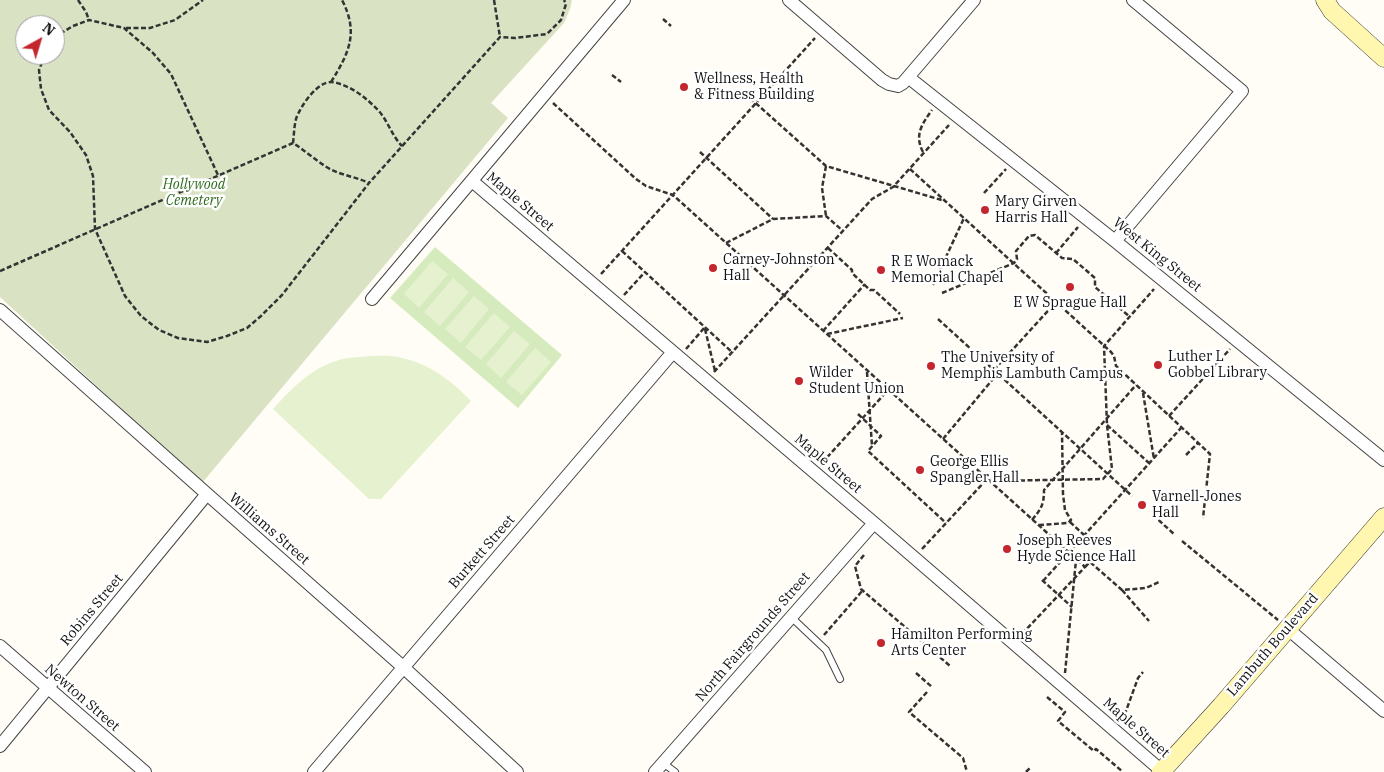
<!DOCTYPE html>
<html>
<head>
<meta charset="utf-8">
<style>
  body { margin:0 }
  #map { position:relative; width:1384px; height:772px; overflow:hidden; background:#fffdf5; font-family:"IBM Plex Serif",serif }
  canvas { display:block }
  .north { position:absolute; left:15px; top:15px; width:50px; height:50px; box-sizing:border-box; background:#fff; border:1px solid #a0a0a0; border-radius:50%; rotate:39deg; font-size:14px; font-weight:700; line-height:20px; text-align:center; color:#111 }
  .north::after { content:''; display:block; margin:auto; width:18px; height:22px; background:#c4262e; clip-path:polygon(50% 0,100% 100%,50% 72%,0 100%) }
</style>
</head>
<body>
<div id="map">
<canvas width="1384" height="772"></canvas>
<div class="north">N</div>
</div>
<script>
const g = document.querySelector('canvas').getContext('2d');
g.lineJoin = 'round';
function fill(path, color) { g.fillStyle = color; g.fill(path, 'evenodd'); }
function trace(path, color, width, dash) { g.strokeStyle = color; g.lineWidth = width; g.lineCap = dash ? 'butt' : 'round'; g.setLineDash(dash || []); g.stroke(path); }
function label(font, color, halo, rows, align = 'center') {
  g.font = font + ' "IBM Plex Serif",serif'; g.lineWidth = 5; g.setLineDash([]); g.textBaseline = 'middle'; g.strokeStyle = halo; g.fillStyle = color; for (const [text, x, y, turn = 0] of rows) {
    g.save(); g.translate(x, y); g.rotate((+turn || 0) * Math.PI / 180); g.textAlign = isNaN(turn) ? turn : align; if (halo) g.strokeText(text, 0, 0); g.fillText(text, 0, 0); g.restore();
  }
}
const green = new Path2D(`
  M435 247 562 355 518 408 390 298Z`);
const cemetery = new Path2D(`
  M0 0H572L570 9 564 23 491 103 508 118 202 483 0 297ZM25 25H55V55H25Z`);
const pitch = new Path2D(`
  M432 261 448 274 419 308 404 294Z
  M453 278 469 292 440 326 424 312Z
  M474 296 489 309 461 343 445 329Z
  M494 313 510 327 481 360 465 347Z
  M514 331 530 344 501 378 486 364Z
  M535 348 551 362 522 395 506 382Z
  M371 356C381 356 392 355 402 358 430 364 452 381 471 401L381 499H369L273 409C292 388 311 368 339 360 349 357 361 357 371 356Z`);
const path = new Path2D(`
  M78 0 86 12 89 20
  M494 0 500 37
  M663 19 671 26
  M126 28H150L175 20 203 0
  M55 39 58 35 73 26 89 20 124 28 153 53 171 74 218 175
  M45 55 39 70 41 89 49 110 70 132 86 155 93 176 95 229 125 296 141 316 159 330 178 338 207 342 227 336 247 328 261 316 282 295 369 183 500 37 515 38 547 34 561 20 566 4 564 0
  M612 75 621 82
  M331 82C349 53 359 33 342 0
  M750 98 826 166 945 201
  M553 103 636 179 646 186 673 195 1085 567 1022 634
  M293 143C294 135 294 127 296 119 300 107 317 81 332 82 351 85 366 98 378 110 388 121 392 136 402 146
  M700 152 773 219
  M923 152C914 135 922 124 932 110
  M826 166 822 188 826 216
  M910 169 1111 352 1114 356 1116 366 1210 454 1203 518
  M984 193 1006 169
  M726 243 773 219 826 216 843 231
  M828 248 852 270V273L870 290H874L900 314
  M622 251 733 353
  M1056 253 1078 227
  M0 271 293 143C304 150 314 159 325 166 338 175 354 176 369 183
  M601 274 815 38
  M933 285 964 218
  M942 293 1014 263 1017 259 1016 251 1029 236 1035 235 1062 258 1073 259 1095 278V287L1130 317
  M624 295 645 272
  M938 319 1132 496
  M705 329 715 371
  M823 331 865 284
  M827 334 903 318
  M686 349 705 327
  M994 370 1056 302
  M714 372 872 199 893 187 949 125
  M867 372 872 446
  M1143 393 1154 459
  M858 414 881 436 868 451 946 523
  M1169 416 1230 349
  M1107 425 1149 463
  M943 439 998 373
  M1186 455 1198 443
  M822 463 888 390
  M990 481 1103 479 1112 469 1107 425 1104 346 1154 289
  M1153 515 1174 534
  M1032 520C1041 509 1044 505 1044 490L1136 385
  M1070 522 1084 535
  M1039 525 1068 523 1071 520 1065 510 1063 494 1062 432
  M1182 541 1278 620
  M922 549 987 479
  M864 555 855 566 861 589 950 666
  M1090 562 1096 555
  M1085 567 1090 562 1122 590 1146 588 1159 582
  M1042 580 1072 607
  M1043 581 1181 428
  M1122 590 1149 621
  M824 635 863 590
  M916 673 932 687
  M1065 673 1076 560
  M927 692 909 712 963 758 967 772
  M1047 697 1065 712 1058 721 1094 751 1096 749 1123 772
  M1122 722 1138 678 1143 672
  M1026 772 1030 768`);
const lane = new Path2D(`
  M791 617 826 650 840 679
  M663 763 675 772`);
const street = new Path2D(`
  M789 0 882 80 889 84 898 86 903 83 974 0
  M908 77 1115 241 1384 460
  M472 181 874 523 1163 772
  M1115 241 1242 91 1133 0
  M372 299 624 0
  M0 310 207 494 403 667 517 772
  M1288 629 1384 711
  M0 646 145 772
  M0 746 207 494
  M314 772 673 352
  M655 772 874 523`);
const secondary = new Path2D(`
  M1325 0 1332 11 1384 58
  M1161 772 1221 706 1384 517`);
const markers = [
  [684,87,5,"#c4262e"],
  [985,210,5,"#c4262e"],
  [713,268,5,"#c4262e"],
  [881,270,5,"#c4262e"],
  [1070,287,5,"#c4262e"],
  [1158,365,5,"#c4262e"],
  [931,366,5,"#c4262e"],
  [799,381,5,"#c4262e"],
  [920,470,5,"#c4262e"],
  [1142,505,5,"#c4262e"],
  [1007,549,5,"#c4262e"],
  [881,643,5,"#c4262e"]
];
const poiNames = [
  ["Wellness, Health",694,79],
  ["& Fitness Building",694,95],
  ["Mary Girven",995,202],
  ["Harris Hall",995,218],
  ["Carney-Johnston",723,260],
  ["Hall",723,276],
  ["R E Womack",891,262],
  ["Memorial Chapel",891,278],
  ["E W Sprague Hall",1070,303,"center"],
  ["Luther L",1168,357],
  ["Gobbel Library",1168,373],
  ["The University of",941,358],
  ["Memphis Lambuth Campus",941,374],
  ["Wilder",809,373],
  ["Student Union",809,389],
  ["George Ellis",930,462],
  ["Spangler Hall",930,478],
  ["Varnell-Jones",1152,497],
  ["Hall",1152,513],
  ["Joseph Reeves",1017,541],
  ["Hyde Science Hall",1017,557],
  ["Hamilton Performing",891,635],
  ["Arts Center",891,651]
];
const parkNames = [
  ["Hollywood",194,185],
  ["Cemetery",194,201]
];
const streetNames = [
  ["Maple Street",520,202,40],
  ["West King Street",1157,255,39],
  ["Maple Street",828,464,40],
  ["Williams Street",269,529,41],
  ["Burkett Street",482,552,-49],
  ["Robins Street",92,610,-50],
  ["North Fairgrounds Street",753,637,-49],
  ["Lambuth Boulevard",1273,645,-49],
  ["Newton Street",82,698,41],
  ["Maple Street",1136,728,41]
];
fill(green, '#d5ebbd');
fill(cemetery, '#d9e3c4');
fill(pitch, '#e6f2cf');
trace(lane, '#444', 8);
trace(street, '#444', 14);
trace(secondary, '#333', 19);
trace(path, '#333', 2.5, [5, 2.5]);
trace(lane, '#fff', 6);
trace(street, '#fff', 12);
trace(secondary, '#fff6b0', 18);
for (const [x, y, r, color] of markers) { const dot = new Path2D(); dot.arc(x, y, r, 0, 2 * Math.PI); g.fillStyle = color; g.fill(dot); trace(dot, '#fff', 2); }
label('14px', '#111', '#fff', poiNames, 'left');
label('italic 14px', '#2f6b1f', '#fff', parkNames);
label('14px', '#111', '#fff', streetNames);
</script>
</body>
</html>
